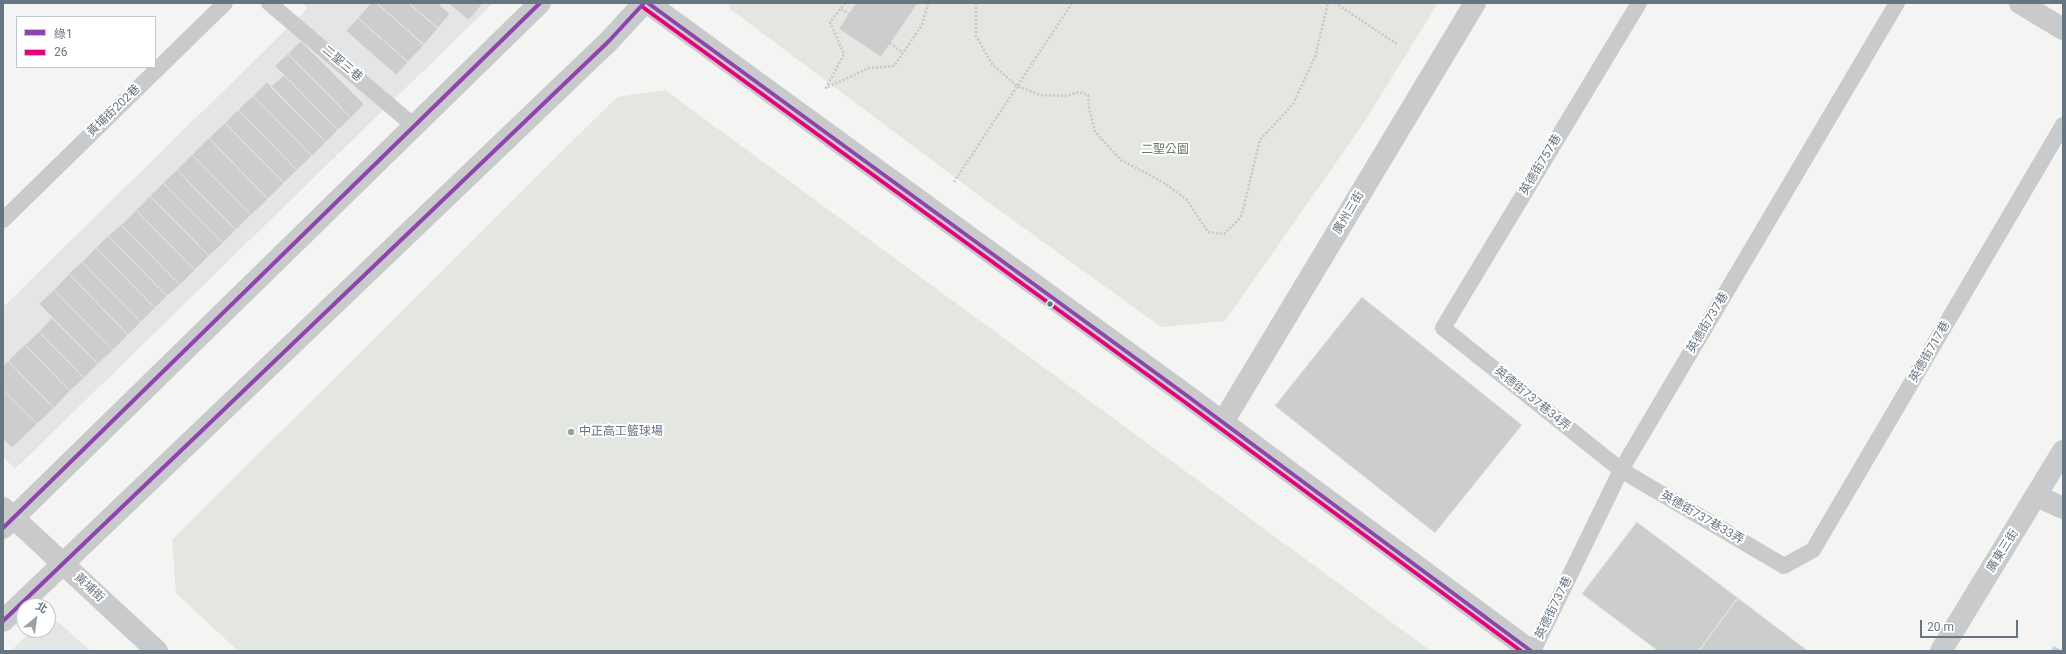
<!DOCTYPE html>
<html>
<head>
<meta charset="utf-8">
<style>
  body { margin:0 }
  #map { position:relative; width:2066px; height:654px; overflow:hidden; background:#f4f5f3; font-family:Roboto,"Noto Sans TC",sans-serif }
  canvas { display:block }
  .frame { position:absolute; inset:0; border:4px solid #677481; pointer-events:none }
  .legend { position:absolute; left:16px; top:16px; width:140px; height:52px; box-sizing:border-box; background:#fff; border:1px solid #c2c7cd; margin:0; padding:5px 7px; list-style:none; font-size:12px; color:#677481 }
  .legend li { display:flex; align-items:center; gap:8px; height:20px }
  .legend b { width:20px; border:1px solid #c2c7cd }
  .north { position:absolute; left:16px; top:598px; width:40px; height:40px; box-sizing:border-box; background:#fff; border:1px solid #c2c7cd; border-radius:50%; rotate:29deg; font-size:11px; font-weight:700; line-height:16px; text-align:center; color:#677481 }
  .north::after { content:''; display:block; margin:auto; width:14px; height:18px; background:#98a1a9; clip-path:polygon(50% 0,100% 100%,50% 72%,0 100%) }
  .scale { position:absolute; left:1920px; top:620px; width:98px; height:18px; box-sizing:border-box; border:2px solid #677481; border-top:0; padding-left:5px; font-size:12px; line-height:14px; white-space:nowrap; color:#677481; -webkit-text-stroke:3px #fff; paint-order:stroke }
</style>
</head>
<body>
<div id="map">
<canvas width="2066" height="654"></canvas>
<div class="frame"></div>
<ul class="legend">
<li><b style="height:5px;background:#8e44ad"></b>綠1</li>
<li><b style="height:5px;background:#e5007d"></b>26</li>
</ul>
<div class="north">北</div>
<div class="scale">20 m</div>
</div>
<script>
const g = document.querySelector('canvas').getContext('2d');
g.lineJoin = 'round';
function fill(path, color) { g.fillStyle = color; g.fill(path, 'evenodd'); }
function trace(path, color, width, dash) { g.strokeStyle = color; g.lineWidth = width; g.lineCap = dash ? 'butt' : 'round'; g.setLineDash(dash || []); g.stroke(path); }
function label(font, color, halo, rows, align = 'center') {
  g.font = font + ' Roboto,"Noto Sans TC",sans-serif'; g.lineWidth = 4; g.setLineDash([]); g.textBaseline = 'middle'; g.strokeStyle = halo; g.fillStyle = color; for (const [text, x, y, turn = 0] of rows) {
    g.save(); g.translate(x, y); g.rotate((+turn || 0) * Math.PI / 180); g.textAlign = isNaN(turn) ? turn : align; if (halo) g.strokeText(text, 0, 0); g.fillText(text, 0, 0); g.restore();
  }
}
const built = new Path2D(`
  M302 3H493L15 469 3 457V307L308 8Z
  M49 614 91 651H11L32 630H48Z`);
const green = new Path2D(`
  M729 3H1438L1361 127 1225 321 1161 327 981 197 730 9Z
  M665 90 1431 651H238L176 593 172 540 617 97Z`);
const building = new Path2D(`
  M371 3H377L424 45 408 62 358 18Z
  M377 3H409L438 28 424 45Z
  M409 3H438L450 14 438 28Z
  M448 3H483L469 20Z
  M856 3H918L881 57 839 29Z
  M358 18 408 62 396 75 346 31Z
  M301 41 364 104 351 118 288 54Z
  M288 54 351 118 338 130 275 66Z
  M284 75 338 130 326 142 271 87Z
  M267 82 326 142 312 156 253 96Z
  M253 96 312 156 297 170 238 110Z
  M238 110 297 170 284 183 225 123Z
  M225 123 284 183 268 199 209 138Z
  M209 138 268 199 251 215 192 155Z
  M192 155 251 215 236 230 177 170Z
  M177 170 236 230 223 243 163 183Z
  M163 183 223 243 209 256 150 196Z
  M150 196 209 256 195 270 136 210Z
  M136 210 195 270 180 285 121 225Z
  M121 225 180 285 167 296 108 236Z
  M108 236 167 296 155 308 96 248Z
  M96 248 155 308 141 322 82 262Z
  M82 262 141 322 128 335 69 274Z
  M69 274 128 335 113 350 54 290Z
  M54 290 113 350 98 364 39 304Z
  M1362 297 1522 425 1435 533 1275 406Z
  M52 318 98 364 84 378 39 332Z
  M39 332 84 378 70 391 25 345Z
  M25 345 70 391 54 408 8 361Z
  M8 361 54 408 37 424 3 390V366Z
  M3 390 37 424 12 448 3 439Z
  M1637 522 1738 598 1699 651H1658L1582 594Z
  M1738 598 1808 651H1699Z
  M2054 646 2063 651H2051Z`);
const path = new Path2D(`
  M845 3 830 22 844 54 826 88 869 68 894 66 922 25 928 3
  M976 3V36L992 64 1017 86 1041 95 1065 96 1079 92 1088 95 1089 108 1095 132 1121 160 1163 182 1187 200 1208 232 1224 234 1241 217 1260 140 1293 104 1315 57 1328 3
  M1335 3 1397 44
  M841 9 849 14
  M890 43 903 53
  M954 182 1072 3`);
const service = new Path2D(`
  M269 3 414 126
  M1639 3 1443 328 1621 470 1784 566 1813 550 2063 125
  M3 220 225 3
  M1533 651 1621 470 1897 3`);
const minor = new Path2D(`
  M648 3 1186 395 1531 651
  M2020 3 2063 29
  M1223 422 1475 3
  M2037 496 2063 508
  M3 508 157 651
  M1941 651 2063 451`);
const tertiary = new Path2D(`
  M3 528 540 3
  M3 621 609 41 644 3`);
const bus1 = new Path2D(`
  M648 3 1186 395 1531 651
  M3 528 540 3
  M3 621 609 41 644 3`);
const bus2 = new Path2D(`
  M644 8 1182 400 1521 651`);
const markers = [
  [1050,304,3.5,"#677481"],
  [571,432,4,"#98a1a9"]
];
const streetNames = [
  ["二聖三巷",342,64,40],
  ["黃埔街202巷",114,111,-44],
  ["英德街757巷",1541,165,-59],
  ["廣州三街",1349,213,-59],
  ["英德街737巷",1708,323,-59],
  ["英德街717巷",1930,352,-60],
  ["英德街737巷34弄",1532,399,39],
  ["英德街737巷33弄",1702,518,30],
  ["廣東三街",2003,551,-58],
  ["黃埔街",89,588,43],
  ["英德街737巷",1554,608,-64]
];
const parkNames = [
  ["二聖公園",1165,150]
];
const poiNames = [
  ["中正高工籃球場",579,432]
];
fill(built, '#e4e6e6');
fill(green, '#e3e6e1');
fill(building, '#cccece');
trace(building, '#e4e4e3', 1);
trace(path, '#c7c8c8', 2.5, [2, 2]);
trace(service, '#c9cacb', 16);
trace(minor, '#c9cacb', 22);
trace(tertiary, '#c9cacb', 22);
trace(bus1, '#8e44ad', 4);
trace(bus2, '#e5007d', 4);
for (const [x, y, r, color] of markers) { const dot = new Path2D(); dot.arc(x, y, r, 0, 2 * Math.PI); g.fillStyle = color; g.fill(dot); trace(dot, '#fff', 1.5); }
label('12px', '#677481', '#fff', streetNames);
label('12px', '#687965', '#fff', parkNames);
label('12px', '#677481', '#fff', poiNames, 'left');
</script>
</body>
</html>
